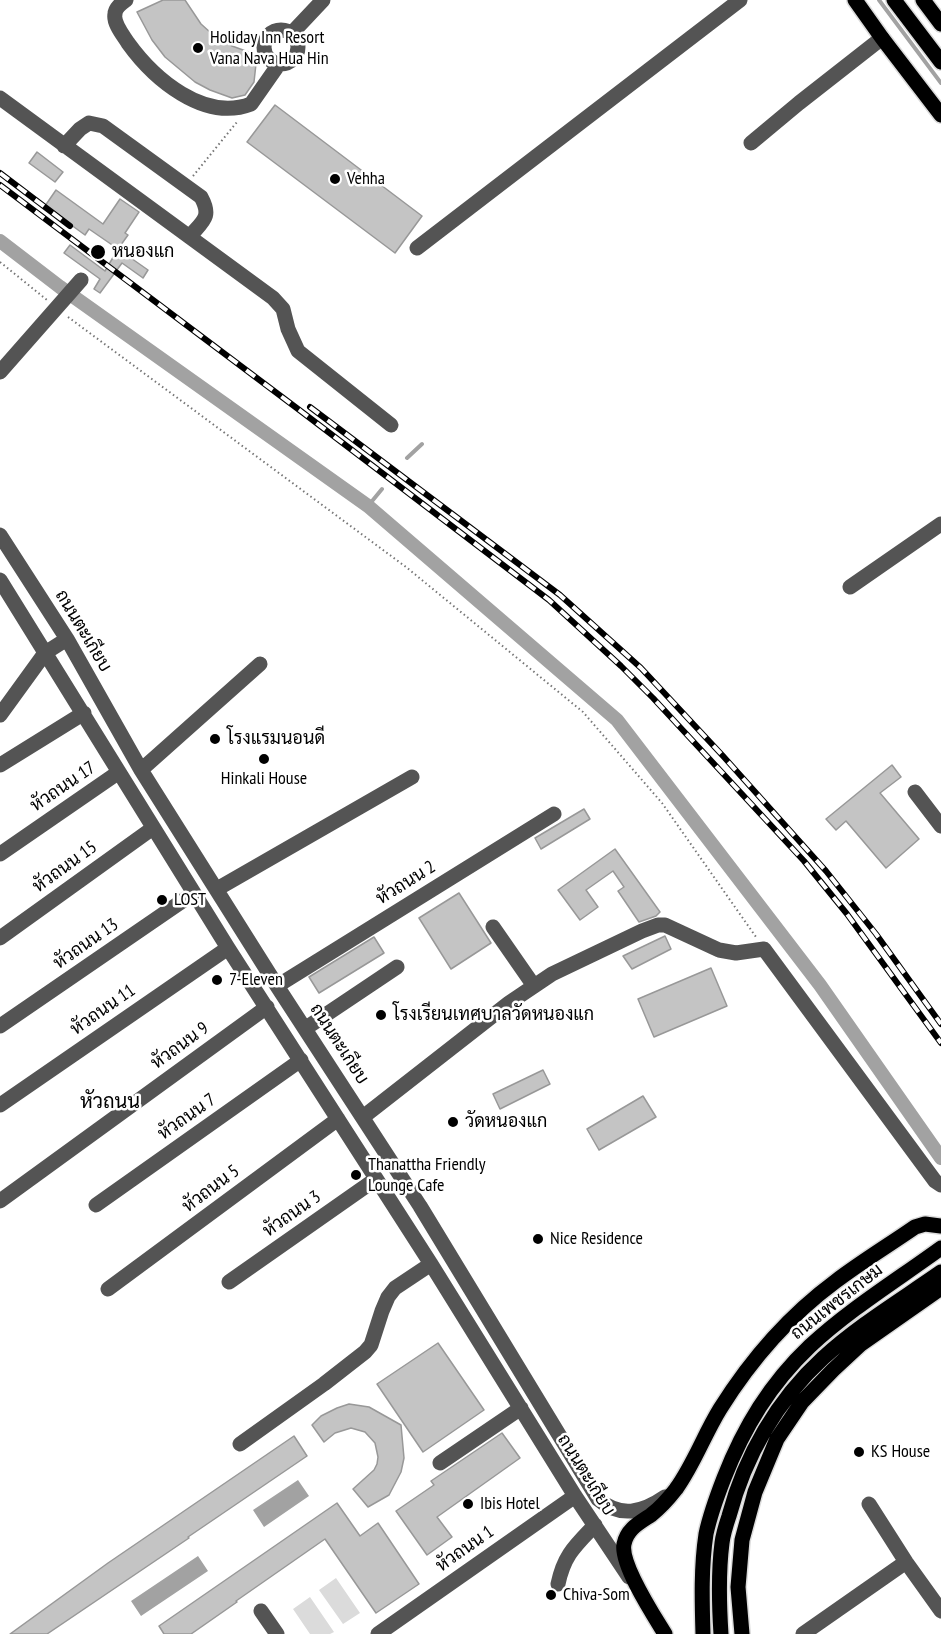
<!DOCTYPE html>
<html>
<head>
<meta charset="utf-8">
<style>
  body { margin:0 }
  canvas { display:block; background:#fff }
</style>
</head>
<body>
<canvas width="941" height="1634"></canvas>
<script>
const g = document.querySelector('canvas').getContext('2d');
g.lineJoin = 'round';
function fill(path, color) { g.fillStyle = color; g.fill(path, 'evenodd'); }
function trace(path, color, width, dash) { g.strokeStyle = color; g.lineWidth = width; g.lineCap = dash ? 'butt' : 'round'; g.setLineDash(dash || []); g.stroke(path); }
function label(font, color, halo, rows, align = 'center') {
  g.font = font + ' "PT Sans Narrow",Sarabun,sans-serif'; g.lineWidth = 5; g.setLineDash([]); g.textBaseline = 'middle'; g.strokeStyle = halo; g.fillStyle = color; for (const [text, x, y, turn = 0] of rows) {
    g.save(); g.translate(x, y); g.rotate((+turn || 0) * Math.PI / 180); g.textAlign = isNaN(turn) ? turn : align; if (halo) g.strokeText(text, 0, 0); g.fillText(text, 0, 0); g.restore();
  }
}
const green = new Path2D(`
  M336 1578 360 1613 343 1624 319 1590Z
  M310 1597 334 1632 330 1634H310L293 1609Z`);
const water = new Path2D(`
  M298 1480 309 1496 264 1527 253 1510Z
  M198 1556 208 1571 141 1616 131 1601Z`);
const stream = new Path2D(`
  M879 0 941 83
  M407 458 422 444
  M368 506 382 489`);
const canal = new Path2D(`
  M0 241 60 287 368 506 617 720 820 985 941 1158`);
const building = new Path2D(`
  M163 0H185L201 24 211 33 232 46 257 55 254 82 245 95 232 98 210 90 195 82 165 57 152 40 137 12Z
  M275 105 422 216 395 253 247 142Z
  M37 152 63 172 55 182 29 163Z
  M56 190 103 224 120 199 139 212 125 233 128 235 118 249 89 229 85 235 45 206Z
  M70 245 105 271 118 249 148 270 143 278 122 263 100 293 94 289 100 279 64 253Z
  M892 765 901 777 880 793 919 839 886 868 846 821 836 830 826 819Z
  M584 809 590 819 541 849 535 838Z
  M615 849 660 912 656 916 639 922 618 891 624 887 613 871 586 890 598 907 580 920 558 890Z
  M459 893 491 943 451 969 419 918Z
  M665 936 671 949 632 969 623 956Z
  M374 937 384 953 319 993 309 977Z
  M711 968 727 1006 654 1037 638 999Z
  M543 1070 550 1084 500 1109 493 1094Z
  M643 1096 656 1117 599 1150 587 1129Z
  M438 1343 484 1410 423 1452 377 1384Z
  M349 1404 369 1407 401 1425 404 1458 401 1472 389 1495 368 1507 353 1489 374 1470 377 1464 378 1457 375 1443 365 1432 351 1428 335 1433 324 1442 312 1425 321 1416 337 1408Z
  M502 1433 520 1458 437 1517 452 1537 427 1555 396 1511 434 1485 431 1481Z
  M294 1436 307 1456 188 1537 189 1538 47 1634H10L108 1563Z
  M337 1503 360 1536 378 1523 419 1584 376 1613 325 1539 236 1601 237 1602 191 1634H164L159 1626Z`);
const path = new Path2D(`
  M193 176 237 122
  M0 262 47 300
  M68 317 406 567 583 712 662 803 756 937`);
const minor = new Path2D(`
  M126 0C122 3 115 8 115 14 113 23 123 35 128 43 154 79 204 122 251 104L279 64
  M264 47a17 17 0 1 1 34 0a17 17 0 1 1-34 0Z
  M292 33 323 0
  M0 98 273 298 283 309 288 329 298 351 391 425
  M751 143 799 103 882 38
  M64 146 80 129 89 123 103 126 201 197C212 217 203 221 190 236
  M417 248 740 0
  M0 372 81 280
  M0 535 67 639 141 770 277 986 420 1206 598 1499C620 1518 642 1513 665 1497
  M0 580 228 948 431 1264 575 1496 629 1577
  M850 587 941 524
  M0 715 45 653 67 639
  M0 765 84 713
  M141 770 260 664
  M915 792 941 826
  M0 854 119 772
  M217 889 412 777
  M493 927 534 986
  M0 938 153 828
  M277 986 554 814
  M0 1026 194 893
  M306 1028 397 967
  M0 1105 228 948
  M363 1117 509 1003 552 974 642 931 658 925H665L719 950 736 953 764 949 935 1181 941 1185
  M0 1201 267 1007
  M96 1205 301 1060
  M229 1282 376 1179
  M108 1289 338 1119
  M240 1444 324 1384 365 1352 371 1345 382 1311 388 1297 395 1288 431 1264
  M440 1463 521 1408
  M869 1504 906 1562 941 1611
  M558 1584C564 1555 575 1546 595 1525
  M261 1611 277 1634
  M378 1634 575 1496
  M803 1634 906 1562`);
const major = new Path2D(`
  M855 0 882 38 941 115
  M894 0 941 62
  M923 0 941 24
  M665 1634C654 1616 620 1564 624 1544 627 1529 639 1523 651 1515 660 1508 669 1498 676 1489 694 1464 704 1435 720 1409 750 1361 790 1315 836 1281 861 1262 889 1245 915 1227L925 1224 941 1226
  M703 1634C702 1601 701 1567 706 1534 710 1515 717 1496 724 1478 744 1427 770 1384 810 1346 850 1309 897 1280 941 1248
  M721 1634C719 1603 718 1574 722 1543 723 1534 726 1525 729 1516 745 1456 777 1400 823 1358 859 1325 901 1300 941 1272
  M742 1634 738 1587 742 1540 755 1492 777 1439 802 1402 833 1370 861 1344 941 1288`);
const rail = new Path2D(`
  M0 173 70 226
  M0 185 302 412 549 600 621 666 653 698 804 861 847 914 941 1043
  M310 407 560 595 641 668 723 756 826 871 876 934 941 1024`);
const markers = [
  [198,48,6,"#000"],
  [335,179,6,"#000"],
  [98,252,8,"#000"],
  [215,739,6,"#000"],
  [264,759,6,"#000"],
  [162,900,6,"#000"],
  [217,980,6,"#000"],
  [381,1015,6,"#000"],
  [453,1122,6,"#000"],
  [356,1175,6,"#000"],
  [538,1239,6,"#000"],
  [859,1452,6,"#000"],
  [468,1504,6,"#000"],
  [551,1595,6,"#000"]
];
const poiNames = [
  ["Holiday Inn Resort",210,38],
  ["Vana Nava Hua Hin",210,59],
  ["Vehha",347,179],
  ["หนองแก",112,252],
  ["โรงแรมนอนดี",227,739],
  ["Hinkali House",264,779,"center"],
  ["LOST",174,900],
  ["7-Eleven",229,980],
  ["โรงเรียนเทศบาลวัดหนองแก",393,1015],
  ["วัดหนองแก",465,1122],
  ["Thanattha Friendly",368,1165],
  ["Lounge Cafe",368,1186],
  ["Nice Residence",550,1239],
  ["KS House",871,1452],
  ["Ibis Hotel",480,1504],
  ["Chiva-Som",563,1595]
];
const streetNames = [
  ["ถนนตะเกียบ",83,631,59],
  ["หัวถนน 17",63,787,-34],
  ["หัวถนน 15",65,867,-36],
  ["หัวถนน 2",406,883,-32],
  ["หัวถนน 13",86,944,-35],
  ["หัวถนน 11",103,1010,-35],
  ["ถนนตะเกียบ",339,1044,57],
  ["หัวถนน 9",180,1046,-36],
  ["หัวถนน 7",187,1117,-35],
  ["หัวถนน 5",211,1189,-37],
  ["หัวถนน 3",292,1214,-35],
  ["ถนนเพชรเกษม",837,1302,-38],
  ["ถนนตะเกียบ",586,1475,58],
  ["หัวถนน 1",465,1549,-35]
];
const neighbourhoodNames = [
  ["หัวถนน",110,1102]
];
fill(green, '#dbdbdb');
fill(water, '#a2a2a2');
trace(stream, '#a2a2a2', 4);
trace(canal, '#a2a2a2', 14);
fill(building, '#c4c4c4');
trace(building, '#989898', 1.5);
trace(major, '#dbdbdb', 18);
trace(path, '#767676', 2, [1.5, 3]);
trace(minor, '#545454', 15);
trace(major, '#000', 15);
trace(rail, '#000', 6);
trace(rail, '#fff', 4, [11]);
for (const [x, y, r, color] of markers) { const dot = new Path2D(); dot.arc(x, y, r, 0, 2 * Math.PI); g.fillStyle = color; g.fill(dot); trace(dot, '#fff', 2); }
label('18px', '#000', '#fff', poiNames, 'left');
label('18px', '#000', '#fff', streetNames);
label('20px', '#000', '#fff', neighbourhoodNames);
</script>
</body>
</html>
